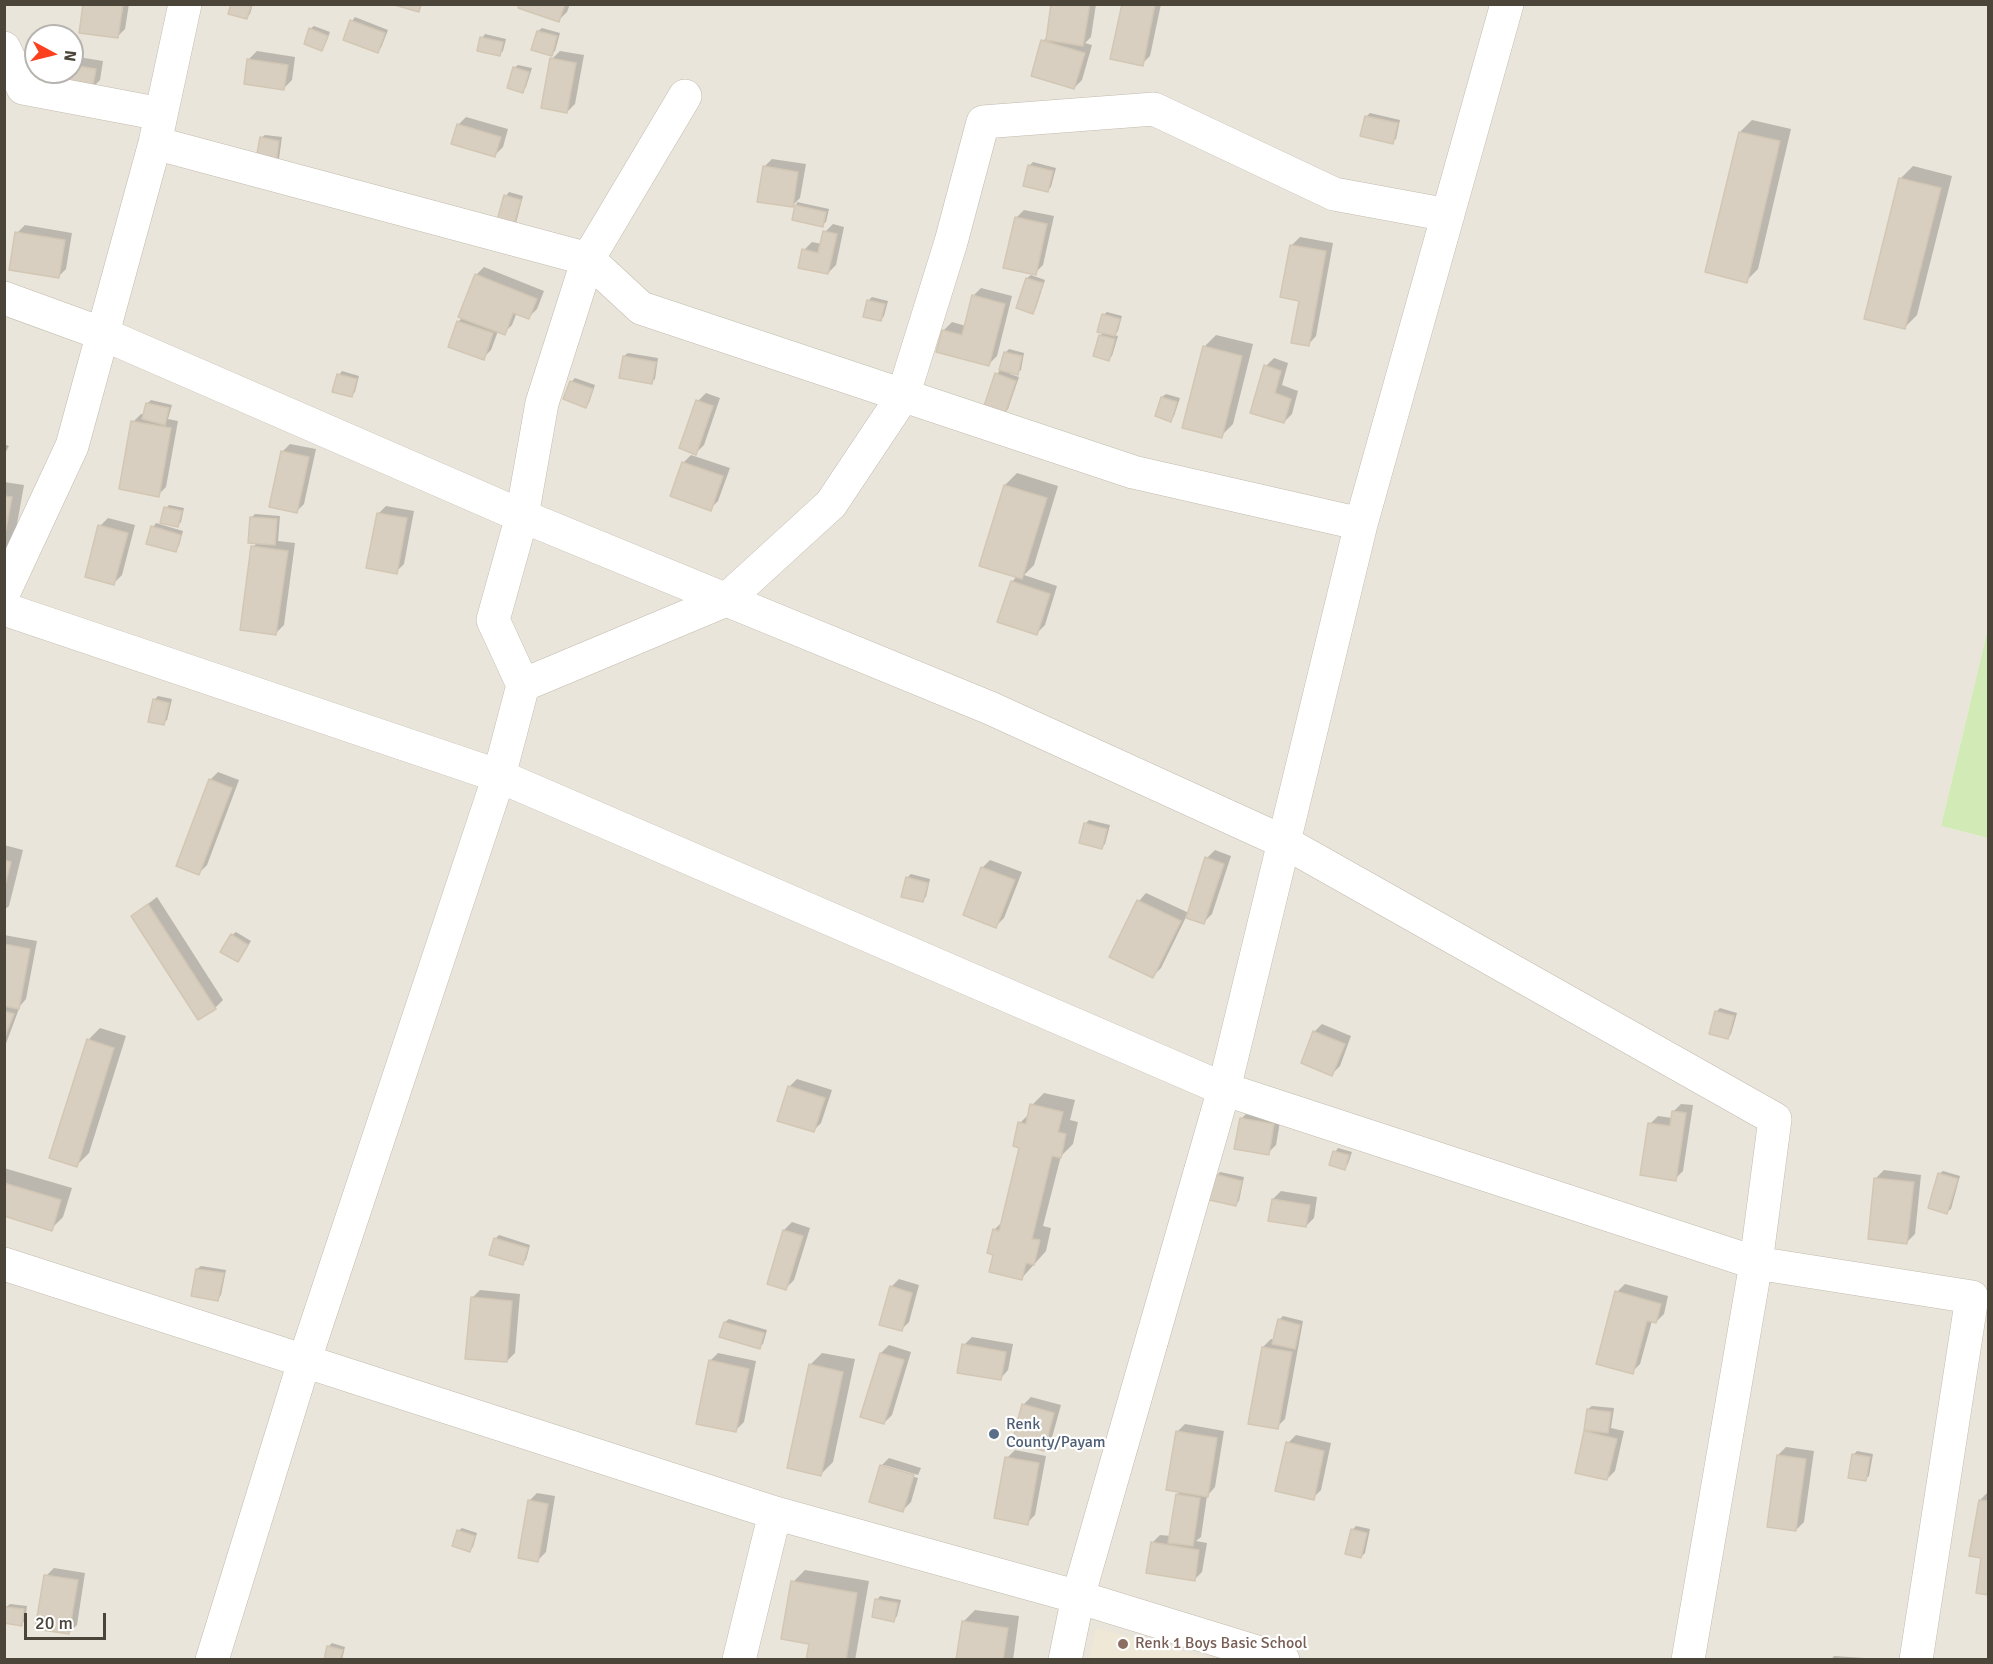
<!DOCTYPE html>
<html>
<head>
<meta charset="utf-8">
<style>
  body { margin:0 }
  #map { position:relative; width:1993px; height:1664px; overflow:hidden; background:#f6f3ec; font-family:Signika,sans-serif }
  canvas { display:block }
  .frame { position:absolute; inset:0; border:6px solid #4b4439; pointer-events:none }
  .north { position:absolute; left:24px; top:24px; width:60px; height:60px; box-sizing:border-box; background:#fff; border:2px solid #b7b4b0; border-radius:50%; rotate:97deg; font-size:16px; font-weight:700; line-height:24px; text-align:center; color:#4b4439 }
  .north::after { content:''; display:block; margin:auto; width:21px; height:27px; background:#fc3f1d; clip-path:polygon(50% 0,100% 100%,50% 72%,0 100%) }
  .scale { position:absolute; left:24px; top:1613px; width:82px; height:27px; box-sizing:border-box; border:3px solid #4b4439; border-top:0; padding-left:8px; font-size:18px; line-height:21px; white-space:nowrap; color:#4b4439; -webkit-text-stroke:4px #fff; paint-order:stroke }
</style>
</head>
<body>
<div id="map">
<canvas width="1993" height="1664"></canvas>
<div class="frame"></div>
<div class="north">N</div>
<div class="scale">20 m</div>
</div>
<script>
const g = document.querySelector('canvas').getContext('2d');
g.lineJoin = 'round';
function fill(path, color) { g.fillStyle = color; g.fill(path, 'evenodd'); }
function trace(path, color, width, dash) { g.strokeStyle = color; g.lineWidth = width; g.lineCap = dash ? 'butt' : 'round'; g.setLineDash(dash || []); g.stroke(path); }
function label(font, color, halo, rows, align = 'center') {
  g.font = font + ' Signika,sans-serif'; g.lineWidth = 4.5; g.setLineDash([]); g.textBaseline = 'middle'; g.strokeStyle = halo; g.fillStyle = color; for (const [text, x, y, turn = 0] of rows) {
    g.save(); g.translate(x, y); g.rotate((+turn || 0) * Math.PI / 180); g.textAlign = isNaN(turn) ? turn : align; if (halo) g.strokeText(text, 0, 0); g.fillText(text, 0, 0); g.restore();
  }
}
const residential = new Path2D(`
  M5 5H1988V628L1941 826 1988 838V1659L5 1660ZM36 36H72V72H36Z`);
const education = new Path2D(`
  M1096 1628 1210 1659H1089Z`);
const green = new Path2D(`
  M1988 628V838L1941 826Z`);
const shadow = new Path2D(`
  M85 4H129L125 29 117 37Z
  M233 4H253L250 14 247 17Z
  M521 4H570L567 12 559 20Z
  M1053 4H1096L1091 37 1085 43 1092 45 1082 80 1074 88 1043 41 1048 36Z
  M1123 4H1161L1150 56 1142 64Z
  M355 17 388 30 381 48 377 51 352 21Z
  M314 26 330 32 325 45 322 49 310 29Z
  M542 28 560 33 555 51 551 54 538 31Z
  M485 34 506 39 503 51 499 55 482 38Z
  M257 51 295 57 292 80 284 88 249 59Z
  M560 51 584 55 575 104 567 112 552 59Z
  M72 56 103 61 100 80 92 88 52 72H72Z
  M518 65 532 68 526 87 523 91 514 68Z
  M1370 113 1400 120 1396 139 1392 142 1367 116Z
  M466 117 508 129 503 147 495 155 458 125Z
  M1752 120 1791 129 1758 269 1746 281 1740 132Z
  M265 135 282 137 279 159 275 162 261 138Z
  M772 159 806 164 800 198 792 206 764 167Z
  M1033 162 1056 168 1051 187 1048 190 1029 166Z
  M1913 166 1952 176 1917 315 1905 327 1901 178Z
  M509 192 523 196 516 223 512 227 506 196Z
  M797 202 829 209 826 222 822 225 793 219Z
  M1024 210 1054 216 1043 265 1035 273 1016 218Z
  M833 224 844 227 836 265 828 273 804 250 812 242 822 244 825 232Z
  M25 225 72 233 66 269 58 277 17 233Z
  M1300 237 1333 243 1316 336 1308 345 1292 245Z
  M484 267 544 291 537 309 529 317 517 312 512 325 504 333 498 331 491 350 483 358 450 346 459 321 463 317 476 275Z
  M1031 275 1045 280 1036 308 1033 312 1018 307 1027 278Z
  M981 288 1012 296 997 356 989 364 938 351 944 330 952 322 966 326 973 296Z
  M872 297 888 301 884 316 881 320 868 301Z
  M1107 312 1122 316 1118 331 1114 335 1118 336 1112 356 1108 359 1100 336 1104 332 1103 315Z
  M1216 335 1253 344 1233 424 1221 436 1204 347Z
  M1009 349 1024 353 1021 370 1017 373 1010 372V374L1019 377 1008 409 1005 412 997 374 1001 369 1005 353Z
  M628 353 658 358 655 379 651 383 624 356Z
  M1274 358 1288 363 1282 385 1298 391 1292 414 1284 422 1266 366Z
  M342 371 359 376 355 392 351 396 339 375Z
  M575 378 595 385 589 403 585 406 571 382Z
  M706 393 720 398 704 445 696 453 698 401Z
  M1166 394 1180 398 1174 416 1171 420 1162 397Z
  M151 400 172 405 168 419 178 421 166 487 158 495 133 422 141 414H145L147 404Z
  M4 444 9 446 4 455Z
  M290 444 316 449 304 504 296 512 282 452Z
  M691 455 730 468 718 501 710 509 683 463Z
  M1017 473 1058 486 1034 565 1024 575 1057 586 1045 625 1037 633 1012 582 1017 576 1005 485Z
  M4 482 24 485 10 563 4 568Z
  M169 505 184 508 181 522 177 526 166 508Z
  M386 506 414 511 404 564 396 572 378 514Z
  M255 514 280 516 278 541 295 543 284 625 276 633 253 547 258 542 252 517Z
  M108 518 135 525 122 575 114 583 100 526Z
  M156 523 183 531 179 546 175 550 153 527Z
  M158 696 172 699 167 720 163 723 154 700Z
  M218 772 239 780 207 865 199 873 210 780Z
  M1089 820 1110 825 1105 844 1102 847 1085 824Z
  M4 845 23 850 9 906 4 910Z
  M1215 850 1231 856 1212 914 1204 922 1186 917 1161 968 1153 976 1139 901 1146 893 1189 913 1207 858Z
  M990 860 1022 872 1004 918 996 926 982 868Z
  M911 874 930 879 926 897 922 900 907 878Z
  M157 897 223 1000 215 1008 199 1018 132 916Z
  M236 932 251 941 238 961 232 935Z
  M4 935 37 941 26 999 20 1006 4 1049Z
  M1720 1008 1737 1013 1731 1034 1728 1038 1716 1012Z
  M1322 1024 1351 1036 1340 1066 1332 1074 1314 1032Z
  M100 1028 126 1036 89 1153 77 1165 88 1040Z
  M797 1079 832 1090 821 1123 813 1131 789 1087Z
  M1044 1093 1075 1100 1070 1120 1078 1122 1073 1144 1061 1156 1043 1226 1051 1228 1046 1251 1021 1279 995 1254 994 1230 1003 1221 1021 1147 1020 1123 1030 1113 1032 1105Z
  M1681 1104 1693 1105 1683 1171 1675 1179 1650 1124 1658 1116 1672 1118 1673 1112Z
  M1249 1111 1281 1116 1276 1145 1268 1153 1241 1119Z
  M1338 1148 1352 1152 1348 1164 1345 1168 1335 1152Z
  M4 1168 72 1188 63 1217 51 1229 4 1215Z
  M1884 1170 1921 1175 1915 1234 1907 1242 1876 1178Z
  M1943 1171 1960 1176 1951 1209 1947 1212 1939 1174Z
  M1220 1172 1244 1177 1239 1201 1235 1205 1217 1175Z
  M1281 1191 1317 1197 1314 1218 1306 1226 1273 1199Z
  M792 1222 810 1228 794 1280 786 1288 784 1230Z
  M499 1235 530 1245 526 1260 522 1263 495 1239Z
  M201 1266 226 1270 221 1295 218 1299 197 1269Z
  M899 1279 919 1285 909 1322 901 1330 891 1287Z
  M1625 1284 1668 1296 1664 1314 1656 1322 1652 1321 1640 1364 1632 1372 1617 1292Z
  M480 1290 520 1294 515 1353 507 1361 472 1298Z
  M1283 1316 1303 1321 1285 1419 1277 1427 1263 1347 1271 1339 1275 1340 1279 1320Z
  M729 1319 767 1330 763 1344 759 1347 725 1322Z
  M972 1337 1013 1344 1008 1370 1000 1379 964 1345Z
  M889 1345 911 1352 892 1415 884 1423 881 1353Z
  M718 1353 756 1361 744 1422 736 1430 710 1361Z
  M822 1353 855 1359 833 1462 821 1474 810 1365Z
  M1031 1397 1061 1405 1051 1441 1043 1449 1023 1405Z
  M1592 1406 1614 1408 1611 1428 1624 1431 1615 1471 1607 1479 1585 1432 1588 1429V1409Z
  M1185 1424 1224 1431 1215 1487 1207 1496 1201 1537 1196 1541 1207 1543 1202 1572 1194 1580 1152 1543 1160 1535 1171 1536 1177 1495 1181 1491 1177 1432Z
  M1296 1435 1331 1443 1321 1490 1313 1498 1288 1443Z
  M1786 1447 1814 1451 1804 1522 1796 1530 1778 1455Z
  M1015 1450 1046 1456 1035 1515 1027 1523 1007 1458Z
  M1857 1451 1873 1454 1869 1476 1865 1479 1850 1477 1854 1454Z
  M889 1458 921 1468 918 1475 884 1465V1468L918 1478 911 1502 903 1510 881 1466Z
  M1988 1492V1593L1977 1591 1983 1557 1980 1500Z
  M537 1493 555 1496 546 1552 538 1560 529 1501Z
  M1356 1526 1370 1529 1365 1553 1361 1557 1353 1529Z
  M462 1528 477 1533 473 1547 470 1550 458 1531Z
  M54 1568 85 1573 77 1625 69 1633 46 1576Z
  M805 1570 869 1581 855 1660H808L811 1643 793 1582Z
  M880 1596 901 1600 897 1616 894 1620 877 1600Z
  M10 1604 27 1606 25 1621 21 1624 6 1607Z
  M975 1610 1019 1616 1013 1660H958L963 1622Z
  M332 1643 345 1647 342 1660H325L328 1647Z
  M1834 1656 1864 1658V1660H1831Z`);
const building = new Path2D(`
  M83 4H123L118 38 79 33Z
  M231 4 251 6 247 19 228 14Z
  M391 4H421L419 12Z
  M519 4H565L559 22 518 8Z
  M1051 4H1090L1083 46 1046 40Z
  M1122 4H1155L1143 66 1110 59Z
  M350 20 385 33 378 53 343 40Z
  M309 28 328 36 322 51 304 44Z
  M537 31 557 36 552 56 531 50Z
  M480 37 503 42 500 56 477 51Z
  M1041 40 1085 53 1074 89 1031 76Z
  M550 58 576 63 567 113 541 108Z
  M247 59 288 65 284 90 244 84Z
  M72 65 96 69 92 90 49 83 51 72H72Z
  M513 67 529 72 523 93 507 88Z
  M1365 116 1398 123 1393 144 1360 136Z
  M457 124 501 137 495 157 451 144Z
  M1739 132 1780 141 1747 283 1705 272Z
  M260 137 279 141 276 164 256 160Z
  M1028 165 1053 171 1048 192 1023 186Z
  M763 166 798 172 793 207 757 202Z
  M1899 178 1941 188 1905 329 1864 319Z
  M504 195 521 200 513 228 496 224Z
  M795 205 826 212 823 227 792 220Z
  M1015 217 1047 224 1036 275 1003 268Z
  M823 231 837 234 828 274 798 268 802 249 818 253Z
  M15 232 65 240 59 278 9 270Z
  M1290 245 1326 251 1309 346 1291 343 1299 301 1280 297Z
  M475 274 537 299 529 319 513 313 505 335 458 317Z
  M1026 278 1043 283 1033 314 1016 308Z
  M972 295 1005 304 989 366 936 352 942 330 962 335Z
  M867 300 885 304 881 321 863 317Z
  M1102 314 1120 319 1115 336 1097 332Z
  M457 321 493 333 484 360 448 347Z
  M1099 335 1115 339 1109 361 1093 356Z
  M1203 346 1242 356 1222 438 1182 428Z
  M1004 352 1022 356 1018 375 999 370Z
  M623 356 656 362 652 384 619 378Z
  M1264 365 1281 371 1275 393 1291 399 1284 423 1250 413Z
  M995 373 1016 381 1005 414 984 406Z
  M337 374 357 379 352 397 332 392Z
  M570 381 593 389 586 408 563 399Z
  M1161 397 1177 402 1171 422 1155 416Z
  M696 400 713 406 696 455 679 448Z
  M146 403 169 408 165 425 142 419Z
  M131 421 171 428 159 497 119 489Z
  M281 451 309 457 297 513 269 507Z
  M682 462 723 476 711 511 670 496Z
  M1004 485 1047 498 1022 579 979 566Z
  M4 496 12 497 4 539Z
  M164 507 182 511 178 527 160 523Z
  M377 513 407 518 397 574 366 568Z
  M250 517 277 519 275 545 248 543Z
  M98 525 128 533 114 585 85 577Z
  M151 526 181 535 176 552 146 544Z
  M251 546 288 551 276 635 240 630Z
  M1011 581 1050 594 1037 635 997 622Z
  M153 699 169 703 164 725 148 722Z
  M209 779 232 788 199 875 176 866Z
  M1084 823 1107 829 1102 849 1079 843Z
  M1205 857 1224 864 1204 924 1186 918Z
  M4 860 11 862 4 889Z
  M981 867 1015 880 996 928 963 915Z
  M906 877 928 883 923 902 901 897Z
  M1137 900 1181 921 1153 978 1109 957Z
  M148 904 216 1009 198 1020 131 916Z
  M231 934 248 945 238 962 220 952Z
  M4 944 30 949 19 1009 4 1006Z
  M4 1011 14 1014 4 1039Z
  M1715 1011 1734 1016 1728 1039 1709 1034Z
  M1313 1031 1345 1044 1332 1076 1301 1063Z
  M87 1039 114 1048 77 1167 49 1158Z
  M788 1086 825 1098 814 1132 777 1121Z
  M1030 1104 1063 1112 1058 1132 1066 1134 1061 1158 1052 1156 1032 1239 1040 1240 1034 1265 1026 1263 1022 1280 989 1272 993 1255 987 1253 993 1229 999 1231 1019 1148 1013 1146 1018 1122 1026 1124Z
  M1672 1111 1686 1113 1676 1181 1640 1175 1648 1123 1670 1126Z
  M1240 1118 1274 1124 1269 1155 1234 1149Z
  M1333 1151 1349 1155 1345 1170 1329 1165Z
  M1938 1173 1958 1179 1947 1214 1928 1208Z
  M1215 1174 1242 1181 1236 1206 1209 1200Z
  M1874 1178 1914 1182 1907 1244 1868 1239Z
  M4 1183 61 1200 52 1231 4 1216Z
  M1272 1199 1310 1205 1306 1227 1268 1221Z
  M783 1230 803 1236 786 1290 767 1284Z
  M494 1238 528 1248 523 1265 489 1255Z
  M196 1269 224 1273 218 1301 191 1296Z
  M890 1286 912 1293 902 1331 879 1325Z
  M1615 1291 1661 1304 1656 1323 1647 1321 1633 1374 1596 1364Z
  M471 1297 512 1301 507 1362 465 1359Z
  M1278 1319 1300 1325 1295 1349 1272 1344Z
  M724 1322 764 1333 760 1349 719 1337Z
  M962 1344 1006 1352 1001 1380 957 1373Z
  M1262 1347 1292 1352 1278 1429 1248 1424Z
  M880 1353 904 1360 884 1424 860 1417Z
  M709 1360 749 1369 736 1432 696 1424Z
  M809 1364 843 1372 821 1476 787 1468Z
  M1022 1404 1054 1413 1044 1451 1012 1442Z
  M1587 1409 1611 1412 1608 1433 1584 1430Z
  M1176 1431 1217 1438 1208 1497 1166 1490Z
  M1584 1431 1617 1439 1607 1480 1575 1473Z
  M1286 1442 1324 1451 1314 1500 1275 1491Z
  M1852 1454 1870 1457 1866 1481 1848 1478Z
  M1777 1455 1806 1459 1796 1531 1767 1527Z
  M1005 1457 1039 1463 1028 1525 994 1518Z
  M880 1465 914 1475 903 1512 869 1502Z
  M1176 1494 1200 1498 1193 1546 1168 1543Z
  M528 1500 548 1504 538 1562 518 1558Z
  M1979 1500 1988 1501V1595L1976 1593 1981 1558 1969 1556Z
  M1351 1529 1367 1533 1361 1558 1345 1554Z
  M457 1530 475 1536 470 1552 452 1546Z
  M1151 1542 1199 1550 1195 1581 1146 1573Z
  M44 1575 78 1580 69 1634 35 1629Z
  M791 1581 857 1593 846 1660H806L809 1644 781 1639Z
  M875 1599 898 1603 894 1622 872 1617Z
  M5 1607 24 1609 22 1626 4 1623Z
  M962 1621 1008 1628 1003 1660H956Z
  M327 1646 343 1650 340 1660H324Z`);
const minor = new Path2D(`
  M4 48 23 88 161 114
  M155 143 588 259 641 308 1133 472 1361 524
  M4 298 103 334 522 516 990 708 1284 842 1775 1119 1756 1263 1688 1660
  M4 592 72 446 155 143 185 4
  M4 609 499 776 1224 1089 1756 1263 1972 1297 1916 1660
  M523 685 493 620 522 516 542 403 588 259 685 96
  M4 1264 775 1513
  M212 1660 304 1362 499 776 523 685 726 600 831 504 903 396 951 242 983 122 1154 109 1334 194 1448 215
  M739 1660 775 1513 1078 1597 1224 1089 1361 524 1507 4
  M1065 1660 1078 1597 1283 1660`);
const markers = [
  [994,1434,6,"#5c6f8a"],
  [1123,1644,6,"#8d6e63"]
];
const serviceNames = [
  ["Renk",1006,1425],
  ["County/Payam",1006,1443]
];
const educationNames = [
  ["Renk 1 Boys Basic School",1135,1644]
];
fill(residential, '#eae5da');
fill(education, '#efe8d6');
fill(green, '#d2eab5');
fill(shadow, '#0003');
fill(building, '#d8cfc1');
trace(building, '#d3c7b4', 1.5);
trace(minor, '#c2bbae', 34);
trace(minor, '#fff', 33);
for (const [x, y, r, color] of markers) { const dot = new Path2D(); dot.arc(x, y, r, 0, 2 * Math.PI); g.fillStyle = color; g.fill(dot); trace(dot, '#fff', 2); }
label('16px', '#4e5e75', '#fff', serviceNames, 'left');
label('16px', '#785e54', '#fff', educationNames, 'left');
</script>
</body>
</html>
